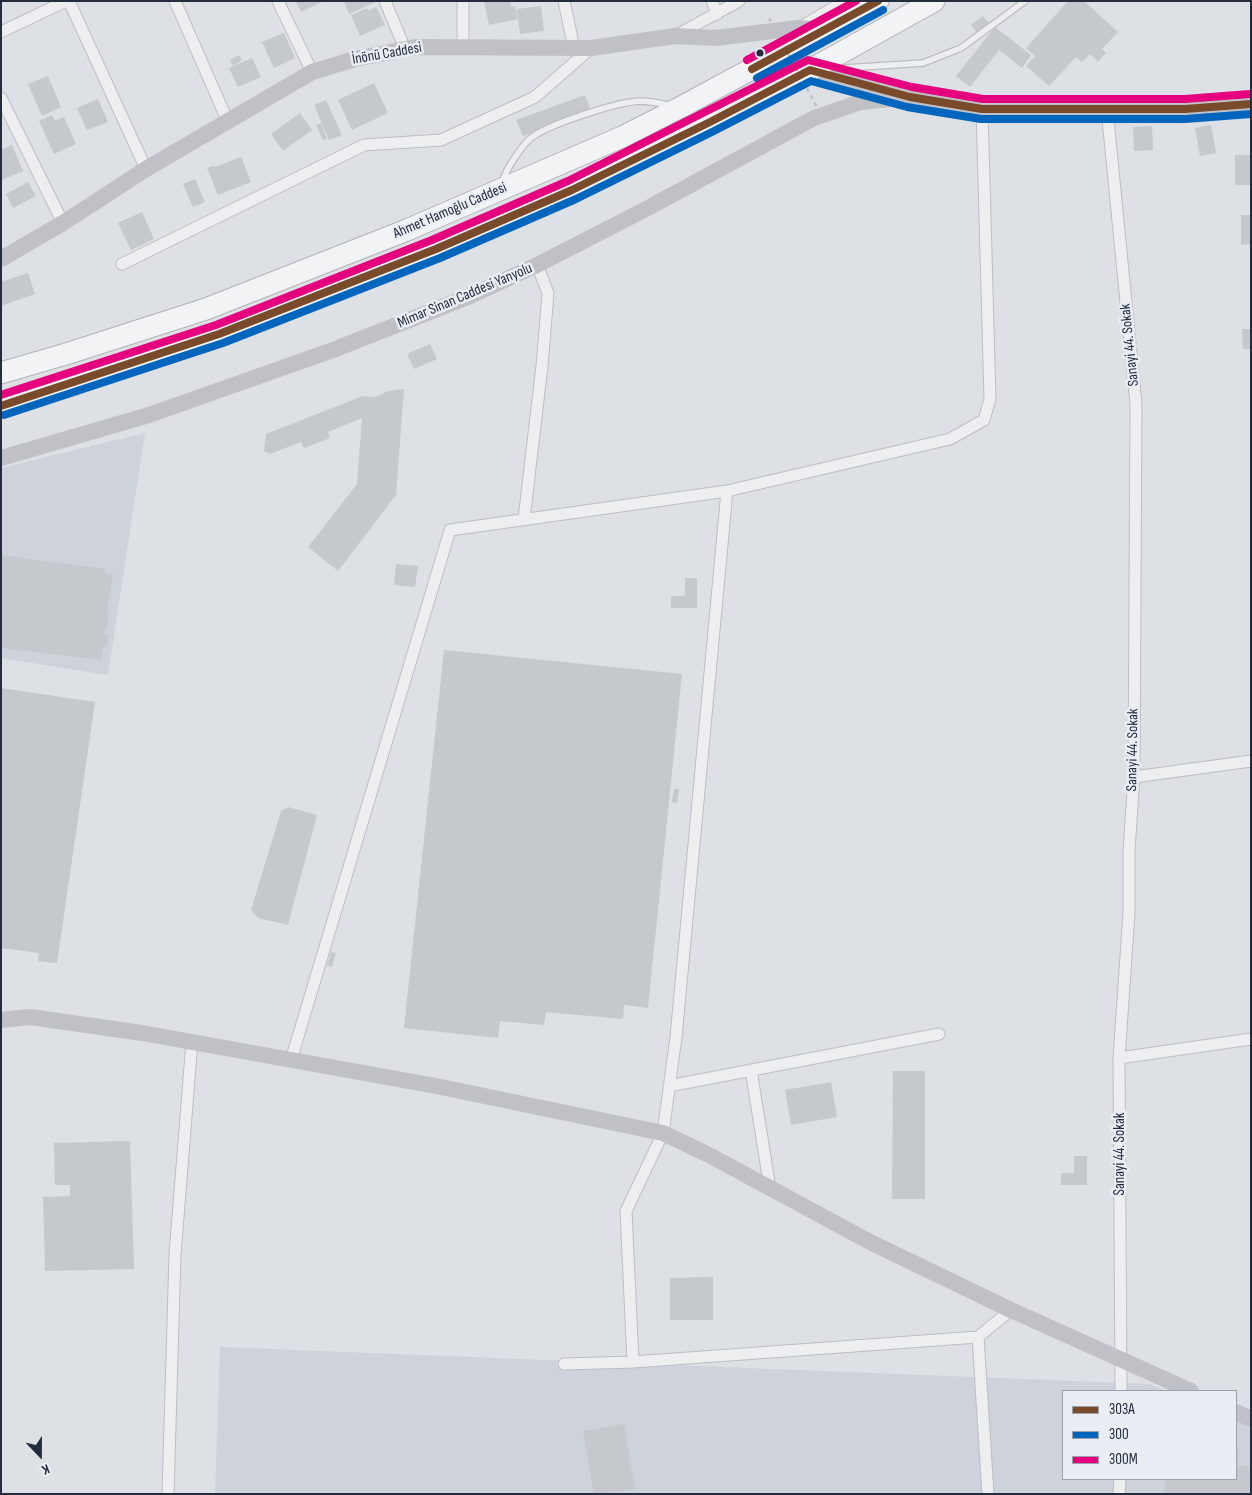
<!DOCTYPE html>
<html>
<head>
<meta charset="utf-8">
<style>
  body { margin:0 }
  #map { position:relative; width:1252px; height:1495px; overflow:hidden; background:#dde0e4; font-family:"Sofia Sans Condensed",sans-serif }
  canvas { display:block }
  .frame { position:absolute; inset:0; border:2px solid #242c3d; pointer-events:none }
  .legend { position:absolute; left:1062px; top:1390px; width:175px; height:90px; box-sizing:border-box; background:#eaeef4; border:1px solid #9ba0ab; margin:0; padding:6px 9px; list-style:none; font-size:15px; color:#242c3d }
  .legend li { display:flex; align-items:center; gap:10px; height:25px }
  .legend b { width:25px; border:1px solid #9ba0ab }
  .north { position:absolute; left:15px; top:1430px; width:50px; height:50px; -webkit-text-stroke:4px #eaeef4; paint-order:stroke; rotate:158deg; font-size:14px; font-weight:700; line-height:20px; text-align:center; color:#242c3d }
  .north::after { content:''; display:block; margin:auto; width:18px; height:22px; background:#242c3d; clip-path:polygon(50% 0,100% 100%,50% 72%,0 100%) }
</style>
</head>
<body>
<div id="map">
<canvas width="1252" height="1495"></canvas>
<div class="frame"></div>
<ul class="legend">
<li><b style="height:6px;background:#7a4b2a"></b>303A</li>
<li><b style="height:6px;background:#0065bd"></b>300</li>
<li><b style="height:6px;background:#e5007d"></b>300M</li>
</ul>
<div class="north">K</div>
</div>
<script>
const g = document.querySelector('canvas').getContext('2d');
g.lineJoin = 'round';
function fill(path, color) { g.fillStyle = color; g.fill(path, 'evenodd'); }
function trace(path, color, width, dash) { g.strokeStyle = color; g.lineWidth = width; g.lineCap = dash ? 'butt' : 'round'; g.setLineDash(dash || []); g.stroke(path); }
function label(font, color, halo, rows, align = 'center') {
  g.font = font + ' "Sofia Sans Condensed",sans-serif'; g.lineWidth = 5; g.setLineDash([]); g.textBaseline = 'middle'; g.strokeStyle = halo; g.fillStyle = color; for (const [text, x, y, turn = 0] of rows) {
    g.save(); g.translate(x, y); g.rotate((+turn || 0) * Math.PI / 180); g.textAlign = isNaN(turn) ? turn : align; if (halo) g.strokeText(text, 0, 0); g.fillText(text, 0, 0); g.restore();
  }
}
const built = new Path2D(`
  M145 433 108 675 1 658V468Z
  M220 1347 1149 1384 1168 1391H1063V1479H1236V1418L1251 1424V1494H215Z`);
const building = new Path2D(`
  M296 1H324L301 12Z
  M344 1H378L349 14Z
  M484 1H510L511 7 515 6 518 19 489 25Z
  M1068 1H1084L1118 32 1102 49 1106 53 1098 62 1090 54 1082 62 1076 57 1049 86 1026 66 1035 56 1026 48Z
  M541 6 544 31 520 34 517 9Z
  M376 7 385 25 360 36 351 15 367 8 368 11Z
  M983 16 991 25 979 35 971 25Z
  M995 27 1031 55 1022 68 999 50 970 87 956 76Z
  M284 33 295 58 274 68 262 42Z
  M239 55 242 60 233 66 230 60Z
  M252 58 261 77 238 87 229 68Z
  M48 76 61 107 42 116 28 84Z
  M374 83 388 113 352 130 338 100Z
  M585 95 591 111 523 136 516 120Z
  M98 99 108 122 87 130 77 108Z
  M326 100 342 135 329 140 314 105Z
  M300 113 312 130 283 151 271 134Z
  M52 115 55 121 64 117 76 144 54 154 39 121Z
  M321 123 327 139 323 140 316 125Z
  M1211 125 1216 153 1200 156 1195 128Z
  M1152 126 1153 150 1134 151 1133 127Z
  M12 145 23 171 2 180 1 150Z
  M1235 155H1251V185H1235Z
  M241 157 251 182 218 195 207 168 214 166 215 167Z
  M195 179 205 202 193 207 183 184Z
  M28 182 36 196 13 208 6 194Z
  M142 212 154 239 131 250 118 223Z
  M1241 215H1251V244L1241 245Z
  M28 273 35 294 1 306V282Z
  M1242 329H1251V349H1243Z
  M430 344 437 359 414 369 407 354Z
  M404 389 396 495 338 571 308 547 357 484 362 418 328 432 330 438 304 448 301 442 270 454 264 451 266 434 363 396 376 397 388 391Z
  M1 555 73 565V569L76 565 106 569 105 573 113 574 107 613H109L107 629H105L104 634H109L107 647H103L101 660 1 648Z
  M396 564 418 566 415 587 394 585Z
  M685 578H697V608H671V596H685Z
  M444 650 682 674 648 1008 624 1005 623 1019 546 1012 544 1025 500 1021 498 1038 404 1028Z
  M1 688 95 702 57 963 38 961 39 953 1 948Z
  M674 789H679L677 803 672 802Z
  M288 807 317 815 288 925 258 918 251 910 281 811Z
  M331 952 336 953 332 967 327 965Z
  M893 1071H925V1199H892Z
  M831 1082 837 1117 791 1125 785 1090Z
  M130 1141 134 1269 45 1271 43 1197 70 1196V1185H55L54 1143Z
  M1074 1156H1087V1185H1061V1173H1074Z
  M713 1277V1320H670V1278Z
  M624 1424 635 1489 604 1494H594L583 1431Z
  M1236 1449H1239L1238 1466H1251V1494H1164L1165 1479H1236Z`);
const lane = new Path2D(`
  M830 69 923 63 961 48 1025 1
  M502 182C506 170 521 146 531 138 549 124 617 102 640 101 650 101 661 104 671 105`);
const street = new Path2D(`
  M69 1 146 169
  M175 1 228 122
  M278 1 312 72
  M385 1 405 49
  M463 1V47
  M564 1 574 48
  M712 1 717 14
  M799 28 845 1
  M1 32 66 1
  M677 35 739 1
  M1 98 63 223
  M1107 109 1136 404 1134 777 1129 850V913L1119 1058 1121 1391
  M122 264 364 145 441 140 535 97 591 48
  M524 519 542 366 548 293 537 265
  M1134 777 1251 761
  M1119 1058 1251 1039
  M291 1060 450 530 727 491 950 439 984 420 990 399 982 109
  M751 1070 770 1188
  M669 1086 939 1034
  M978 1337 988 1494
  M633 1362 626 1211 663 1133 676 1037 727 491
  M564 1364 633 1362 978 1337 1011 1310
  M168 1494 175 1254 192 1042
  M1119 1494 1120 1479`);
const secondary = new Path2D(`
  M810 70 910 97 982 109H1185L1251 104
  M1 259 63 223 146 169 312 72 355 59 415 47 591 48 675 36 715 38 798 28 825 30
  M1 458 149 415 333 350 470 296 537 265 648 208 814 118 861 102 910 97
  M1 1020 30 1017 142 1033 436 1086 663 1133 707 1154 872 1243 1011 1310 1191 1391
  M1236 1412 1251 1419`);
const highway = new Path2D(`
  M1 373 66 354 206 309 407 230 622 137 683 106 878 1
  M1 406 219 334 436 249 572 190 710 122 810 70 934 1`);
const pathBridge = new Path2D(`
  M769 18 818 109`);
const bus1 = new Path2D(`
  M752 69 878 1
  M1 406 219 334 436 249 572 190 710 122 810 70 910 97 982 109H1185L1251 104`);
const bus2 = new Path2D(`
  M757 78 883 10
  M4 415 223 343 440 258 576 199 714 131 811 81 907 107 981 119H1185L1251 114`);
const bus3 = new Path2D(`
  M747 60 856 1
  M1 395 216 325 432 240 568 181 808 60 912 87 983 99H1185L1250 94`);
const markers = [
  [760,53,4.5,"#242c3d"]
];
const streetNames = [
  ["İnönü Caddesi",387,54,-10],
  ["Ahmet Hamoğlu Caddesi",450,211,-23],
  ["Mimar Sinan Caddesi Yanyolu",465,296,-23],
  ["Sanayi 44. Sokak",1130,345,-96],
  ["Sanayi 44. Sokak",1133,750,-89],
  ["Sanayi 44. Sokak",1120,1154,-90]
];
fill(built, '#ced3db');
fill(building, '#c5c8cc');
trace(lane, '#bcbec2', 8);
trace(street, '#bcbec2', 13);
trace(highway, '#afb3b9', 23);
trace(lane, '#edeef0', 5.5);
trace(street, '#edeef0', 11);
trace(secondary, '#bfc1c6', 16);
trace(highway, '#f2f3f4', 21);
trace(pathBridge, '#bfc1c7', 2.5, [4, 4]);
trace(bus1, '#7a4b2a', 8);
trace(bus2, '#0065bd', 8);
trace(bus3, '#e5007d', 8);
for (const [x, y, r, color] of markers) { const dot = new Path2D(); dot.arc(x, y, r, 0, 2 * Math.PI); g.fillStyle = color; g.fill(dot); trace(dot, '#eaeef4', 2); }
label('15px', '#242c3d', '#eaeef4', streetNames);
</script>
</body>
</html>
